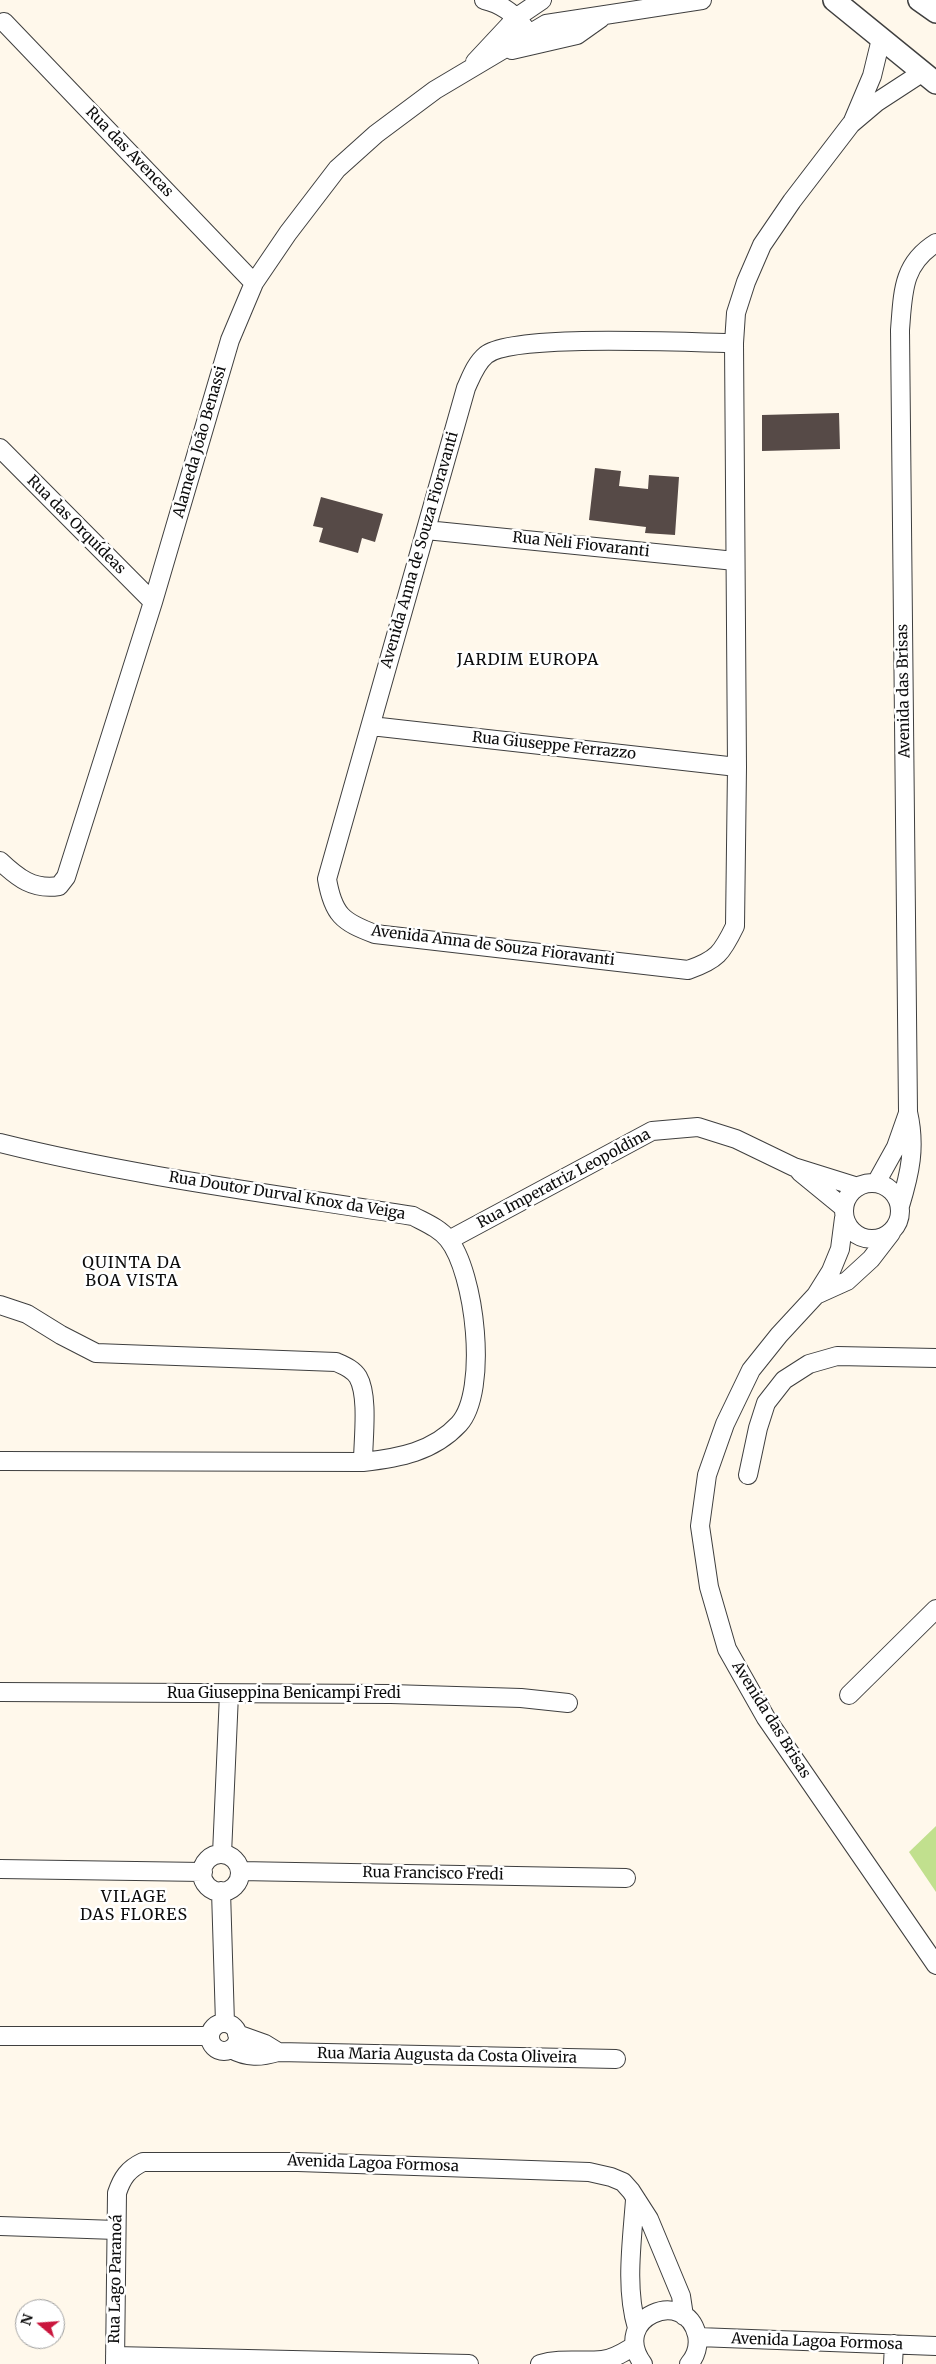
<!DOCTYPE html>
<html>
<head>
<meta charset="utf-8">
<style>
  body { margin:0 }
  #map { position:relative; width:936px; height:2364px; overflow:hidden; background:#fff8eb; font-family:Merriweather,serif }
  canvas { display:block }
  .north { position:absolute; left:15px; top:2299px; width:50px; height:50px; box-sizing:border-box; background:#fff; border:1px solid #9e9e9e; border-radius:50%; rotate:288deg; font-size:14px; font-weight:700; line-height:20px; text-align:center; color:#0c0c0c }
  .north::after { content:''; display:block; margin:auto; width:18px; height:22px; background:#ca163d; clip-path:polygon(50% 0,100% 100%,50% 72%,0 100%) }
</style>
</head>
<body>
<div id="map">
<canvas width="936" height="2364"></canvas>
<div class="north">N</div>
</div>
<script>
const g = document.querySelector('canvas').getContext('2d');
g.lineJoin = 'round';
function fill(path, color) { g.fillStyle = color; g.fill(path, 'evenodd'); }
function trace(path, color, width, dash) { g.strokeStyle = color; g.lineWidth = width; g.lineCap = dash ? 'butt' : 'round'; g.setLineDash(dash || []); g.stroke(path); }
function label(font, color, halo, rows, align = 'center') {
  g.font = font + ' Merriweather,serif'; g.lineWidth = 5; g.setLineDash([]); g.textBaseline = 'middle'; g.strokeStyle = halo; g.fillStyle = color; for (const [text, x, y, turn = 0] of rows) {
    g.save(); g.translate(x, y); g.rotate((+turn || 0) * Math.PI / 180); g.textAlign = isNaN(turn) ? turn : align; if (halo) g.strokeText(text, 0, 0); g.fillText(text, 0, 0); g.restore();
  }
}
const forest = new Path2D(`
  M936 1826V1892L909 1852Z`);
const building = new Path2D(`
  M839 413 840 449 762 451V415Z
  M595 468 621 471 619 486 648 489 649 475 679 477 675 535 645 533 646 527 589 520Z
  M321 497 383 514 375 542 362 538 358 553 319 542 323 528 313 526Z`);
const minor = new Path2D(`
  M484 0C501 4 514 13 524 27
  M4 22 254 283
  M512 50 577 35 601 18
  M475 62 517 17 542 0
  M853 121 872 76 881 39
  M734 343C691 343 512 333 486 355 476 363 471 377 466 388L327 879C333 914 342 922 375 934L688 970C717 960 722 953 735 926L737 767 734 343 736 313 746 282 762 245 792 201 851 124 877 102 923 72
  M0 448 153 602
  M426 530 735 561
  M371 726 737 767
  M0 861C18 878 33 890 59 886L66 877 153 602 230 340 254 283 288 233 337 169 376 134 435 90 546 24 702 0
  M0 1143C136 1177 275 1194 413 1216 426 1223 439 1228 448 1239 475 1272 489 1391 459 1424 433 1452 399 1458 363 1462L0 1461
  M800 1172 844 1208
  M844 1211a28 28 0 1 1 56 0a28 28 0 1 1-56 0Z
  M876 1183 896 1147 908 1113
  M900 1206C910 1173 916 1147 908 1112L900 330C903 293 902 264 936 243
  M844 1218 840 1249 831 1271 816 1295 779 1335 751 1370 725 1424 707 1475 700 1526 709 1587 727 1649 766 1718 936 1965
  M449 1240 652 1131 698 1127 736 1139 794 1167 858 1187
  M816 1295 847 1281 871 1259 891 1233
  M0 1305 27 1314 61 1335 96 1353 336 1362C345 1366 353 1369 358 1377 369 1396 363 1440 363 1462
  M748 1475 758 1428 766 1403 784 1380 809 1364 837 1356 936 1358
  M0 1692 391 1694 521 1698 568 1703
  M849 1695 936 1609
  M222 1854 229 1694
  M202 1873a19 19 0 1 1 38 0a19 19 0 1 1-38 0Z
  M0 1869 203 1872
  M240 1871 626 1878
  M221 1891 225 2023
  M210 2037a14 14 0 1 1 28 0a14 14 0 1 1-28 0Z
  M237 2034 265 2044 278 2052
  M0 2036H210
  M231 2049C247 2058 261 2057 278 2052L616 2059
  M635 2200C632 2242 625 2288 637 2328
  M0 2226 116 2230
  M698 2337 936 2346
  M115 2356 469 2364
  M115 2364 117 2193C122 2178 128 2169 143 2162H298L560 2171 589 2172 611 2177 623 2182 631 2191 649 2219 681 2296 684 2316
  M540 2364C560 2358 581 2362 602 2360 614 2359 624 2352 634 2346
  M643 2364C609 2318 685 2286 697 2335 699 2345 696 2356 689 2364
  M893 2364 894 2344`);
const tertiary = new Path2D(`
  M834 0 936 83
  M919 0 936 12`);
const streetNames = [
  ["Rua das Avencas",129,152,46],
  ["Alameda João Benassi",200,442,-74],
  ["Rua das Orquídeas",76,525,45],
  ["Rua Neli Fiovaranti",581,545,6],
  ["Avenida Anna de Souza Fioravanti",420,550,-74],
  ["Avenida das Brisas",904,691,-91],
  ["Rua Giuseppe Ferrazzo",554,746,6],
  ["Avenida Anna de Souza Fioravanti",493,946,7],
  ["Rua Imperatriz Leopoldina",564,1179,-28],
  ["Rua Doutor Durval Knox da Veiga",287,1196,9],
  ["Rua Giuseppina Benicampi Fredi",284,1694],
  ["Avenida das Brisas",771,1720,58],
  ["Rua Francisco Fredi",433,1874,1],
  ["Rua Maria Augusta da Costa Oliveira",447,2056,1],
  ["Avenida Lagoa Formosa",373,2164,2],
  ["Rua Lago Paranoá",116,2279,-89],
  ["Avenida Lagoa Formosa",817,2342,2]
];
const neighbourhoodNames = [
  ["JARDIM EUROPA",528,660],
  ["QUINTA DA",132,1263],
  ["BOA VISTA",132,1281],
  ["VILAGE",134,1897],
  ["DAS FLORES",134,1915]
];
fill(forest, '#c1e08e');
fill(building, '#564a47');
trace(minor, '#3f3f3f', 20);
trace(tertiary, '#3f3f3f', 24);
trace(minor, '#fff', 18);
trace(tertiary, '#fff', 21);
label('15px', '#0c0c0c', '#fff', streetNames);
g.letterSpacing = '1px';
label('16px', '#0c0c0c', '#fff', neighbourhoodNames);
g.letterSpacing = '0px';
</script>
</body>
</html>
